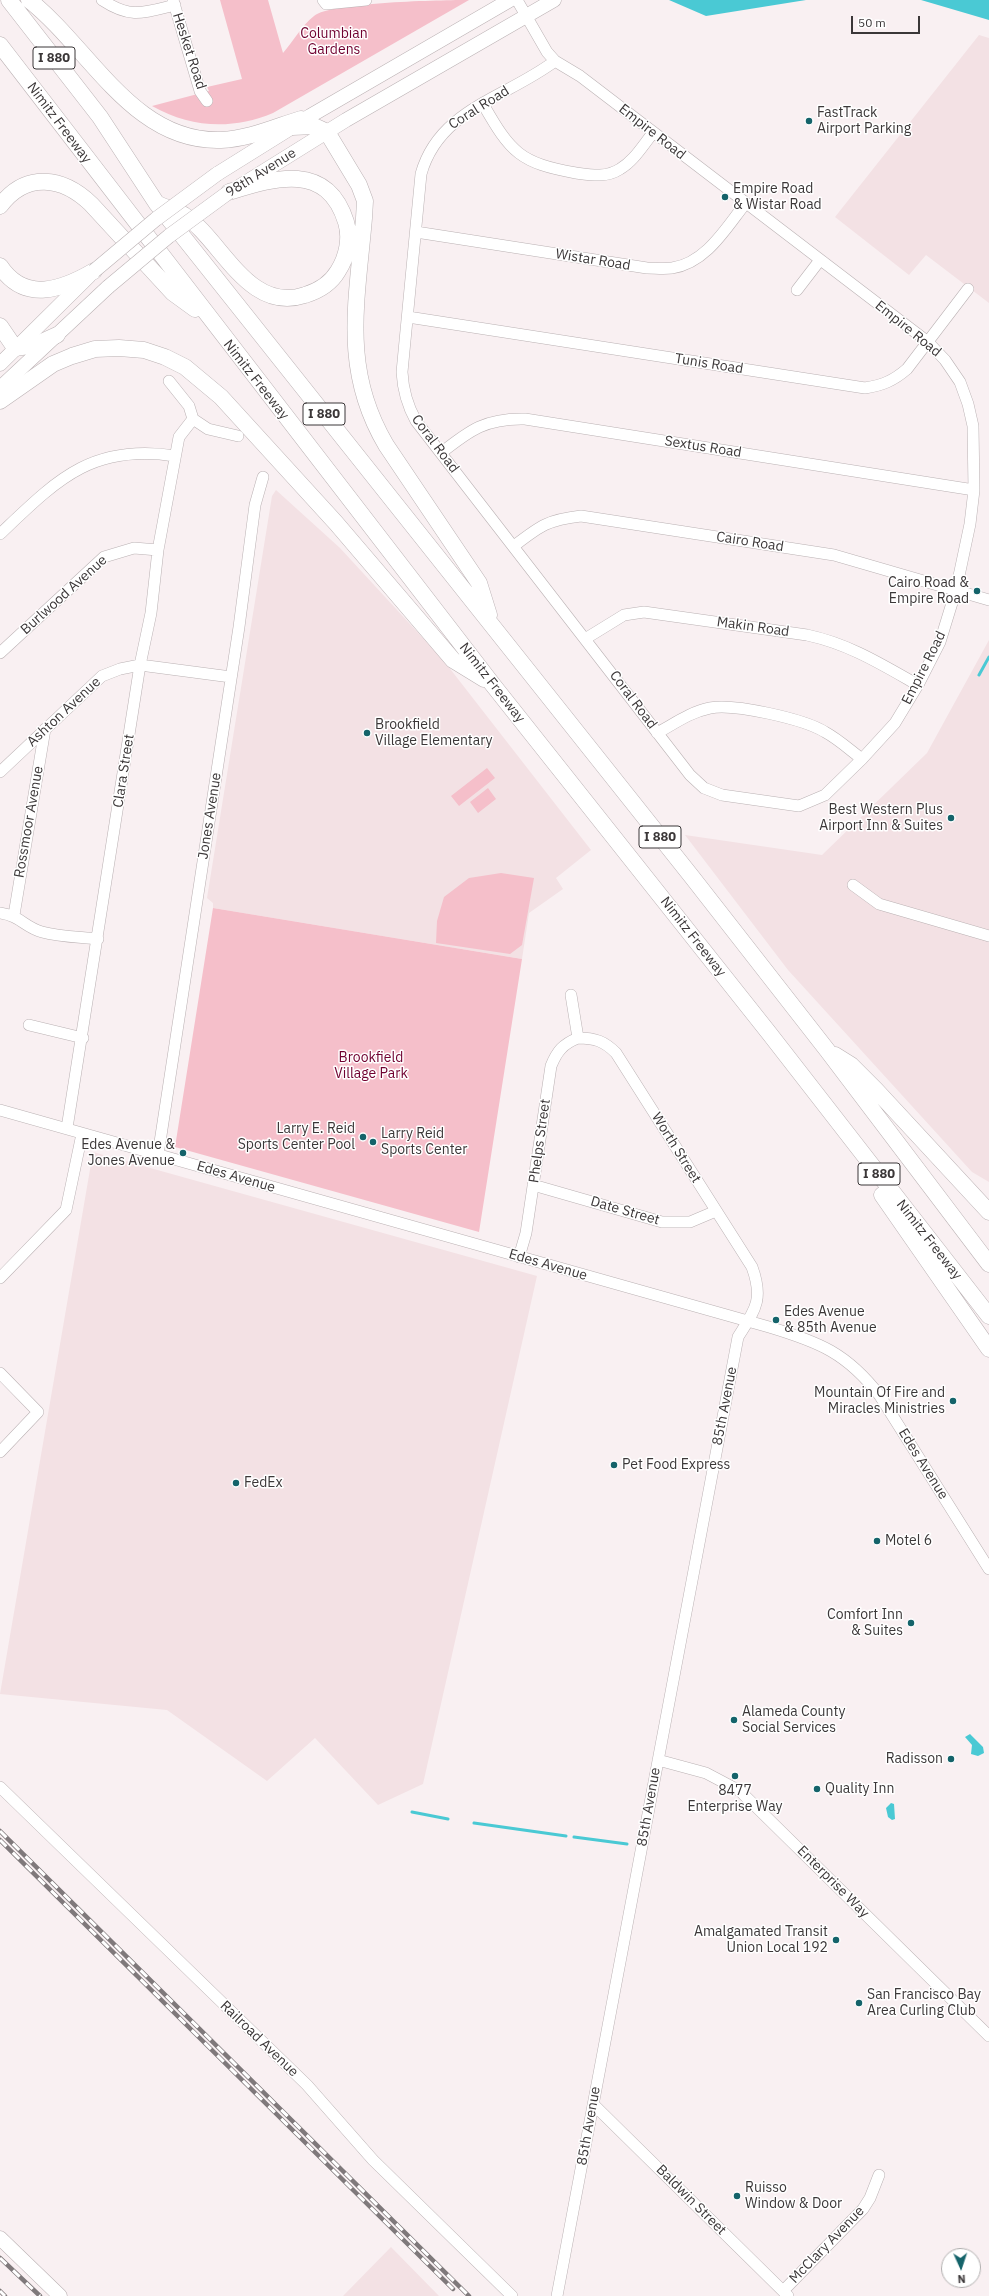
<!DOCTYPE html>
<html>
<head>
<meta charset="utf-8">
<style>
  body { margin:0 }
  #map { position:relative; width:989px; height:2296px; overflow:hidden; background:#f9f0f2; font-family:"IBM Plex Sans",sans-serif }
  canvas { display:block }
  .north { position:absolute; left:941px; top:2248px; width:40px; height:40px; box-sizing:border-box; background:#fff; border:1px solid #b1afaf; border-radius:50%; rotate:177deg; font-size:11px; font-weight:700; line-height:16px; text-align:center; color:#3b3738 }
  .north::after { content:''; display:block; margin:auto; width:14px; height:18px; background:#14636a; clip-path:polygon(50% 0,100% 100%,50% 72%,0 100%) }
  .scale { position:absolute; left:851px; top:16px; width:69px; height:18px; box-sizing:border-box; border:2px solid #3b3738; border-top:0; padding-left:5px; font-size:12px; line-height:14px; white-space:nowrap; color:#3b3738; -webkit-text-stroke:3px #fff; paint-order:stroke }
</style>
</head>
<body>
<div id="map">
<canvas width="989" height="2296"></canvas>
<div class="north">N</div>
<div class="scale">50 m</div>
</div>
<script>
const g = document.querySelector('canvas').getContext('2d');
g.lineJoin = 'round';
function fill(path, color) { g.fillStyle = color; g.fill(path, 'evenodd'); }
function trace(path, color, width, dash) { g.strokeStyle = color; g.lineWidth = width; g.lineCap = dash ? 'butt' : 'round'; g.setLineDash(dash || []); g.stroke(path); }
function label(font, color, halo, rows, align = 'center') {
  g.font = font + ' "IBM Plex Sans",sans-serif'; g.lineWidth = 3; g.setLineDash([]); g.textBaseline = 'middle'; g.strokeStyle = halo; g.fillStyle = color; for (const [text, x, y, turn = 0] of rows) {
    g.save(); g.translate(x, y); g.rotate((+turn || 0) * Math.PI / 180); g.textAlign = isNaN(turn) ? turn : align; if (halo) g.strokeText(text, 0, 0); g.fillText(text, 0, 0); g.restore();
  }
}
const built = new Path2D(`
  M979 35 989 38V303L926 255 909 275 835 217Z
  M276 490 340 548 444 661 591 850 556 878 563 889 529 913 522 959 213 908V903L207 898 272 496Z
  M989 640V1182L972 1172 788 970 685 835 822 855 927 753Z
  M93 1152 537 1276 423 1784 378 1805 315 1738 267 1781 167 1710 0 1694Z
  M391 2247 439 2296H343Z`);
const green = new Path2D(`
  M220 0H268L283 53C293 42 302 25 314 16 331 2 443 0 469 0L273 113C232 130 191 128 152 106L209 91 207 87 242 79Z
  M487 768 495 778 459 806 451 796Z
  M488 788 496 799 478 813 470 802Z
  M501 873 534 878 522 945 510 954 436 943 437 921 444 897 469 878Z
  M213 908 522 959 479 1232 175 1147Z`);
const water = new Path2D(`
  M669 0H806L706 16Z
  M921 0H989V20Z
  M970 1734 983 1747 984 1753 978 1756 971 1754 972 1745 965 1737Z
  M891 1803 894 1804 895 1819 892 1820 888 1817 886 1808Z`);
const stream = new Path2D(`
  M979 675 989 657
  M412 1812 448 1819
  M474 1823 566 1836
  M574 1837 627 1844`);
const minor = new Path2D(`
  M102 0C131 19 143 13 175 5
  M173 0 200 91 207 101
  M323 0 326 4 366 0
  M517 0 547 52 555 61 580 76 928 342 945 360 960 382 968 404 973 426 974 490 970 524 956 590 940 642 918 685 895 723 862 759 825 795 799 806 722 795 704 788 690 775 416 421C407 405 403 391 402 372L421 174C439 109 506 98 555 61
  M483 104C511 153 520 163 576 173 591 175 606 178 620 169 634 161 643 145 653 133
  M416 232 647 268C655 268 664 269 672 268 706 263 726 228 745 204
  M797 290 820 260
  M408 317 865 388C883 385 893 381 907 369L968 289
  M169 381 189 406 193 419 208 429 238 436
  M441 453C470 430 486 418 525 419L974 490
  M0 534C56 481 91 443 175 456
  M514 546C540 526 547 520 581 516L834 555 989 600
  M585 639 624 615 644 612 807 635C849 644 881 664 918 685
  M0 653 104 557 134 548 158 550
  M657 733C674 724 690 712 710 708 733 703 804 719 825 732 838 739 850 750 862 759
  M0 772 102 676 120 669 140 665 231 677
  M853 885 879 904 989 936
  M0 913C21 916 24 927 42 932 60 937 80 937 98 939
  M14 915 45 729
  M29 1025 83 1038
  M0 1110 769 1327C819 1342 847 1353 880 1396L989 1569
  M67 1128 140 665 151 613 158 550 179 437 193 419
  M158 1155 239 627 255 505 263 477
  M533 1185 662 1222H690L716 1211
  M519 1257 526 1233 551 1066C557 1051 563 1044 578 1038
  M0 1278 66 1210 82 1134
  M0 1373 38 1412 0 1452
  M658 1760 706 1773 740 1791 989 2036
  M0 1787 307 2085 373 2160 512 2296
  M593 2104 788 2296
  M783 2291 863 2209 870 2198 879 2175
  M557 2296 738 1337C755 1310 764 1300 752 1267L616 1053C604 1041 595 1038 578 1038L571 995`);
const major = new Path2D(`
  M217 174 310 116 510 0
  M240 186 346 120 554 0
  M0 364 89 276
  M0 388 108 287
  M0 2238 60 2296`);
const highway = new Path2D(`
  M9 0 100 117 157 204 692 877 827 1050 989 1264
  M29 0C90 48 133 143 221 140 249 139 275 127 301 119
  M0 45 493 685 769 1033 989 1316
  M292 127 314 126 327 132 359 185 365 201 364 218C357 302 341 369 386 445L479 583 489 615
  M158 204C166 208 176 210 184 215 222 240 248 314 305 295 318 291 331 283 338 271 347 257 351 238 346 222 327 161 274 178 229 192
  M0 206C26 171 63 177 91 204L173 293 195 309
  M0 266C25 304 63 289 94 271
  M0 326 15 348 35 345 57 335
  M0 401 53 364 72 356 95 349 119 348 144 350 165 357 185 367 221 397 336 523 453 660 484 679
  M835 1055 851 1065 876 1090 989 1212
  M882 1195 989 1349`);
const rail = new Path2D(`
  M0 1831 469 2296
  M0 1840 453 2289
  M0 2258 40 2296
  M0 2291 5 2296`);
const majorBridge = new Path2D(`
  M94 271 156 219 217 174
  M108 287 169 236 229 192`);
const markers = [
  [809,121,4,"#14636a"],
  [725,197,4,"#14636a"],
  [977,591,4,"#14636a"],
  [367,733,4,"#14636a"],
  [951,818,4,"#14636a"],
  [363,1137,4,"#14636a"],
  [373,1142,4,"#14636a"],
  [183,1153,4,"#14636a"],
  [776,1320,4,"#14636a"],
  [953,1401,4,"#14636a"],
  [614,1465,4,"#14636a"],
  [236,1483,4,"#14636a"],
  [877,1541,4,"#14636a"],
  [911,1623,4,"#14636a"],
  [734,1720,4,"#14636a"],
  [951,1759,4,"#14636a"],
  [735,1776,4,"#14636a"],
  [817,1789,4,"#14636a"],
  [836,1940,4,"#14636a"],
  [859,2003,4,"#14636a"],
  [737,2196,4,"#14636a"]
];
const shields = [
  [54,58,42],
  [324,414,42],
  [660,837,42],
  [879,1174,42]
];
const shieldNames = [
  ["I 880",54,58],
  ["I 880",324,414],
  ["I 880",660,837],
  ["I 880",879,1174]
];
const parkNames = [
  ["Columbian",334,34],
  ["Gardens",334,50],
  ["Brookfield",371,1058],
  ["Village Park",371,1074]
];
const streetNames = [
  ["Hesket Road",189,51,72],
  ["Coral Road",479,108,-32],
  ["Nimitz Freeway",59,123,53],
  ["Empire Road",652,132,38],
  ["98th Avenue",261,173,-32],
  ["Wistar Road",593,260,9],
  ["Empire Road",908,329,39],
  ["Tunis Road",709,364,9],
  ["Nimitz Freeway",256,380,52],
  ["Coral Road",435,444,53],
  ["Sextus Road",703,447,9],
  ["Cairo Road",750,542,9],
  ["Burlwood Avenue",64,595,-42],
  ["Makin Road",753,627,8],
  ["Empire Road",924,668,-63],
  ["Nimitz Freeway",492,683,52],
  ["Coral Road",633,700,53],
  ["Ashton Avenue",64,712,-43],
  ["Clara Street",124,771,-81],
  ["Jones Avenue",210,816,-81],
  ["Rossmoor Avenue",29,822,-80],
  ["Nimitz Freeway",693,937,52],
  ["Phelps Street",540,1141,-82],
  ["Worth Street",676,1148,58],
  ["Edes Avenue",236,1177,16],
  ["Date Street",625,1211,16],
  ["Nimitz Freeway",929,1240,52],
  ["Edes Avenue",548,1265,16],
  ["85th Avenue",725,1406,-79],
  ["Edes Avenue",923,1464,58],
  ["85th Avenue",649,1807,-80],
  ["Enterprise Way",833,1882,45],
  ["Railroad Avenue",259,2039,44],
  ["85th Avenue",589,2126,-80],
  ["Baldwin Street",691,2200,45],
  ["McClary Avenue",827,2245,-46]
];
const poiNames = [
  ["FastTrack",817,113],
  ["Airport Parking",817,129],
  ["Empire Road",733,189],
  ["& Wistar Road",733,205],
  ["Cairo Road &",969,583,"right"],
  ["Empire Road",969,599,"right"],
  ["Brookfield",375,725],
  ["Village Elementary",375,741],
  ["Best Western Plus",943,810,"right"],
  ["Airport Inn & Suites",943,826,"right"],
  ["Larry E. Reid",355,1129,"right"],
  ["Sports Center Pool",355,1145,"right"],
  ["Larry Reid",381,1134],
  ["Sports Center",381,1150],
  ["Edes Avenue &",175,1145,"right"],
  ["Jones Avenue",175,1161,"right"],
  ["Edes Avenue",784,1312],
  ["& 85th Avenue",784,1328],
  ["Mountain Of Fire and",945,1393,"right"],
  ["Miracles Ministries",945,1409,"right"],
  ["Pet Food Express",622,1465],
  ["FedEx",244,1483],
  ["Motel 6",885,1541],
  ["Comfort Inn",903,1615,"right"],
  ["& Suites",903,1631,"right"],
  ["Alameda County",742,1712],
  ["Social Services",742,1728],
  ["Radisson",943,1759,"right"],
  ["Quality Inn",825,1789],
  ["8477",735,1791,"center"],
  ["Enterprise Way",735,1807,"center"],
  ["Amalgamated Transit",828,1932,"right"],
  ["Union Local 192",828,1948,"right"],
  ["San Francisco Bay",867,1995],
  ["Area Curling Club",867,2011],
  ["Ruisso",745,2188],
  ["Window & Door",745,2204]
];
fill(built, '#f3e1e4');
fill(green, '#f5bfca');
fill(water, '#4ac9d4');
trace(stream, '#4ac9d4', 3);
trace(minor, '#bab1b3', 12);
trace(major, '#bab1b3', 15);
trace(highway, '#bab1b3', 17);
trace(minor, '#fff', 11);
trace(major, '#fff', 14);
trace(highway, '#fff', 16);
trace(rail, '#7f797b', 4.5);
trace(rail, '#fff', 3, [9]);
trace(majorBridge, '#bab1b3', 15, []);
trace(majorBridge, '#fff', 14);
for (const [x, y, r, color] of markers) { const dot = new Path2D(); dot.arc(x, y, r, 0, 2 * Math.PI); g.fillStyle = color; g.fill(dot); trace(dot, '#fff', 1.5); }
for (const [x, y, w] of shields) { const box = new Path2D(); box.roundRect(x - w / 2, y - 11, w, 22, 3); g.fillStyle = '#fff'; g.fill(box); trace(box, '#3b3738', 1); }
label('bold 13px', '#3b3738', null, shieldNames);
label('14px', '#700130', '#fff', parkNames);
label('14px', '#3b3738', '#fff', streetNames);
label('14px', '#3b3738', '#fff', poiNames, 'left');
</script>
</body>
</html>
